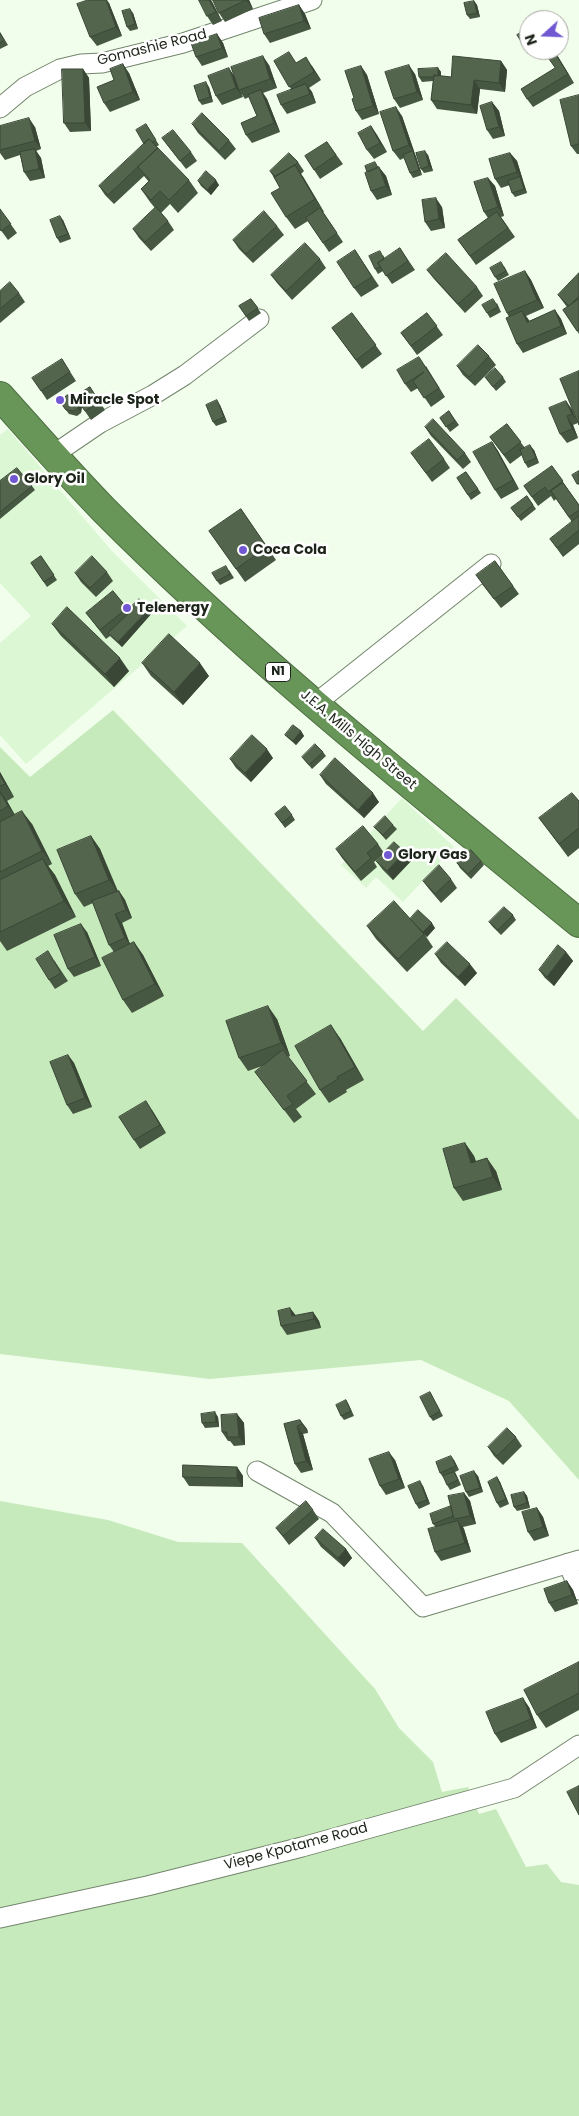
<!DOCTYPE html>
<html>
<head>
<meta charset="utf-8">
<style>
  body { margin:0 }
  #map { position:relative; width:579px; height:2116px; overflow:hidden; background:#f1feec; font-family:Poppins,sans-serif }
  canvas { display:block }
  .north { position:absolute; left:519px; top:10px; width:50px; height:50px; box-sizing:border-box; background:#fff; border:1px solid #a5a8a3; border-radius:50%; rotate:250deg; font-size:14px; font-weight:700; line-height:20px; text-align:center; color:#1d251a }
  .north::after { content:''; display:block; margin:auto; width:18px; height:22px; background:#7058d2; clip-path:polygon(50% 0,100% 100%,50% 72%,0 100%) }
</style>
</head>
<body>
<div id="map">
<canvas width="579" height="2116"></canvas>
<div class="north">N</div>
</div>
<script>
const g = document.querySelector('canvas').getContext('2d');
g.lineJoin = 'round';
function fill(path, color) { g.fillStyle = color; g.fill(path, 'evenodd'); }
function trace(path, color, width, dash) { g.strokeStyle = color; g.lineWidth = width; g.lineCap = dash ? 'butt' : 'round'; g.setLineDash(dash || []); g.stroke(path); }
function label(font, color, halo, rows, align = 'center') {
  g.font = font + ' Poppins,sans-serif'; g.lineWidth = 5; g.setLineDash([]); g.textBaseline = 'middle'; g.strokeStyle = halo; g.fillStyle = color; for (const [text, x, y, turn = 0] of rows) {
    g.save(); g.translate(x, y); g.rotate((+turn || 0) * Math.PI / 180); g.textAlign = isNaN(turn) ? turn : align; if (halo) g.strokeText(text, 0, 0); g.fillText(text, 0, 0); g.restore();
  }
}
const built = new Path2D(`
  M8 429 110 549 187 626 26 764 0 735V643L31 616 0 583V435Z
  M402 798 454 847 403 902 376 877 366 888 341 865Z`);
const green = new Path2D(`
  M113 710 423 1031 456 998 579 1120V1480L509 1401 421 1360 210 1379 0 1354V747L30 777Z
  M0 1501 108 1520 178 1542 242 1543 375 1689 399 1728 433 1762 442 1792 468 1787 479 1814 496 1809 526 1867 547 1864 561 1882 579 1885V2116H0Z`);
const minor = new Path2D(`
  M0 108 25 87 60 69 81 64 102 63 183 43 312 0
  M53 455 100 423 153 395 185 375 259 319
  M315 704 491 564
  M257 1471 332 1513 423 1607 579 1560
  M568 1563 579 1590
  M0 1918 147 1886 302 1847 514 1788 579 1745`);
const highway = new Path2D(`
  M0 396C34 434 68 473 104 510 252 659 417 790 579 923`);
const wall = new Path2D(`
  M199 0H211L222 21 213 25 207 16Z
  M213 0H249L253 9 225 22 219 13Z
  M474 1 477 5 480 17 470 19 467 15Z
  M109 3 122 36 97 46 90 37Z
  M299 5 305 14 311 29 270 43 264 34Z
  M133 13 138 29 130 31 127 27Z
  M529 28V50H538L530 55 524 46Z
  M0 32 8 45 0 49Z
  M217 34 223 43 228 57 202 66 196 57Z
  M554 50 574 83 533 107 527 99 555 68Z
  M274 61 296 63 312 66 321 80 309 88 312 92 316 103 287 114 281 105 291 89Z
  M501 61 507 70 505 92 480 89 477 114 437 109 431 100 433 81 422 82 419 77 438 68 441 72V76L451 77Z
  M269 65 277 88 263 93 267 99 280 132 252 143 246 135 257 116 249 97 245 99 241 93 243 97 222 105 216 96 235 77Z
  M361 66 367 75 379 114 362 120 356 111 354 98Z
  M83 69 89 78 91 131 70 132 64 123Z
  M129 73 140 100 110 112 104 103 114 80Z
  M415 74 423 100 400 108 394 99Z
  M209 87 213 102 202 105 199 101Z
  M579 95V154H577L571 146Z
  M492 102 499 111 505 136 493 139 487 130Z
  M402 116 422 175 413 178 410 173 404 158 400 160 393 151Z
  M146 124 159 145 156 147 189 180 198 193 178 213 170 204 161 213 168 221 174 230 151 251 139 238 133 229 155 208 150 202 141 189 149 182 144 176 114 204 105 195 99 186 144 144Z
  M192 124 229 140 236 149 225 160 198 133Z
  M0 126 35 127 41 149 36 151 41 158 45 178 30 181 24 172 20 155 5 160 0 153Z
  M371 126 377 135 387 152 374 159 367 150Z
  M162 138 191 152 197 161 186 169Z
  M327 142 343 164 320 179 305 156Z
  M510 153 517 161 527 193 515 197 512 193 510 185 501 188 495 179Z
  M428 155 433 171 424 173 421 169Z
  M298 162 304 171 301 174 324 212H323L343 242 329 252 308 221 295 229 286 217 280 188 270 171Z
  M379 168 386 176 392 195 377 200 371 191Z
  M488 178 495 186 504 216 501 217 515 237 476 265 458 240 488 218 484 212Z
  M198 181 219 185 211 195 201 186Z
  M442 207 445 228 431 231 425 222Z
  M0 209 17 233 8 240 0 229Z
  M63 220 71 239 60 243 57 238Z
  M277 226 284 235 253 263 239 249 233 240Z
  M400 248 415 270 392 284 383 271 378 274 375 269 383 255 385 259Z
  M355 250 379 286 361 297 354 288Z
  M320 259 326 268 292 300 277 283 271 275Z
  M504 266 509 275 498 281 495 277Z
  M427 270 477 287 483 296 465 313 434 279Z
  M525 271 531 280 544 308 526 316 529 321 555 310 561 319 567 334 523 353 517 344 509 317 507 313Z
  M579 273V334L563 310 567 307 558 295Z
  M0 291 19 293 25 302 0 323Z
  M251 299 261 313 249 321 239 306Z
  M497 303 501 312 490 318 487 313Z
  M352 313 382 354 362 369 332 328Z
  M427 313 443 335 417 355 401 333Z
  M489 356 496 365 475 386 463 375 457 366Z
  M62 359 76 381 47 400 41 391Z
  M426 366 445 397 431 407 418 388 411 392 405 384Z
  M485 377H503L506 382 496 391Z
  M90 387 105 410 91 420 82 407 81 413 77 416 69 414 63 406Z
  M566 401 578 423 573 425 578 438 567 443 560 434Z
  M220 405 227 422 216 426 213 422Z
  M449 411 459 425 450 432 440 418Z
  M507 424 525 448 534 450 539 463 528 468 525 463 522 455 510 464 490 437Z
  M425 427 465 453 471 462 463 469 431 436Z
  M492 442 498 451 519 489 501 499 495 490Z
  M411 453 444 459 450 468 432 482Z
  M552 466 579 505V544L563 557 550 539 572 522 556 499 554 501 551 496 538 506 524 486Z
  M466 472 481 493 471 500 457 478Z
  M0 481 32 486 35 490 0 519Z
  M527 496 536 509 521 521 511 508Z
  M241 509 276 560 245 582 209 531Z
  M41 556 57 580 47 587 31 563Z
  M495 561 519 594 501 608 482 584Z
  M229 570 234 578 220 585 217 581Z
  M107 572 113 581 96 597 81 582 75 573Z
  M113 591 128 610 149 609 152 613 122 647 110 636 106 639 86 613Z
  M52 624 129 671 114 687 61 636Z
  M142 663 209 676 183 705 151 676Z
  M301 731 304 736 296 745 289 739 285 735Z
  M323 752 326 756 312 769 302 757Z
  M273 758 251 782 236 768 230 759Z
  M0 772 14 797 7 801 15 815 32 824 52 864 48 866 55 875 76 917 7 951 0 941V880H1L0 879Z
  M320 775 379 802 364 818 326 784Z
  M579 801V848L568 857 539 818Z
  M275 814 292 815 295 820 285 828Z
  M393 825 397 829 386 840 378 831 374 827Z
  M91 836 100 849 118 891H119L125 900 132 918 122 923 130 944 134 942 143 955 164 996 132 1013 123 1000 114 952 109 945 93 903 84 907 75 894Z
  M378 844 384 853 374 862 377 867 361 881 342 858 336 849Z
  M405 852 411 861 393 880 383 870 376 861Z
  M481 861 484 865 471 879 460 868 457 863Z
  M451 879 457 888 441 903 429 889 423 881Z
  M513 915 516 920 501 935 492 926 489 922Z
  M410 919 435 928 427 937 425 935 433 947 407 972 376 939 367 926Z
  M87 932 101 966 74 977 68 969Z
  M566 952 573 961 554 986 545 978 539 970Z
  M435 954 477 973 465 986 441 963Z
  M54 960 68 981 55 989 49 980Z
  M277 1019 290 1056 288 1057 316 1094 296 1109 302 1117 294 1123 255 1072 265 1065 248 1071 239 1058Z
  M340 1038 364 1080 346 1090 347 1092 329 1103 320 1090Z
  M68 1055 74 1063 92 1107 73 1114 67 1105Z
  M152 1110 166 1133 140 1149 134 1140Z
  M465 1143 474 1156 476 1161 496 1171 502 1190 463 1201 454 1188Z
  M290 1308 296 1316 313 1312 319 1321 321 1328 287 1335 281 1326Z
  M430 1392 443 1416 433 1421 430 1417Z
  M346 1400 349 1405 354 1416 344 1420 341 1416Z
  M237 1414 244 1423 245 1445 234 1446 230 1441H228L222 1432Z
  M218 1417 219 1427 205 1428 202 1423Z
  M300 1420 307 1429 308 1433 303 1434 313 1470 301 1473 295 1464 284 1424Z
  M516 1437 522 1446 503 1465 494 1456 488 1447Z
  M395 1460 405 1488 386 1495 380 1486Z
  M454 1460 459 1470 455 1472 457 1476 461 1485 450 1490 447 1485 444 1477H443L440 1473Z
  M237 1467 243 1476V1487L189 1486 183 1477Z
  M478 1476 483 1492 469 1497 466 1492Z
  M497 1477 500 1482 509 1504 500 1508 497 1503Z
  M423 1486 430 1504 419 1509 416 1504Z
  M524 1492 527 1496 530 1508 517 1511 514 1507Z
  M464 1493 470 1501 476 1524 463 1527 464 1529 471 1552 441 1561 435 1552 436 1527 433 1524Z
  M537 1508 543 1517 549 1536 534 1541 528 1532Z
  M313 1510 319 1519 289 1545 276 1528Z
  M315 1538 346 1549 352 1558 344 1567 321 1547Z
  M567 1581 573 1590 578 1604 555 1612 549 1603Z
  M579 1662V1710L546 1728 537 1715Z
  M529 1707 537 1728 501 1743 495 1734Z`);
const shadedWall = new Path2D(`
  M106 0H107L109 3 122 36 116 27Z
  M209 0H211L222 21 216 12Z
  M246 0H249L253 9Z
  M474 1 477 5 480 17 477 13Z
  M299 5 305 14 311 29 304 21Z
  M130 9 133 13 138 29 135 24Z
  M217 34 223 43 228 57 222 48Z
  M553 50H554L574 83 568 74Z
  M263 56 269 65 277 88 270 79Z
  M306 57 312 66 321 80 314 72Z
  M501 61 507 70 505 92 499 83Z
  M123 64 129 73 140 100 133 92Z
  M409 65 415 74 423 100 417 92Z
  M361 66 367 75 379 114 373 106Z
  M229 68 235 77 239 90 243 97 236 88Z
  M438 68 441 72V81L438 76Z
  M83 69 89 78 91 131 85 123Z
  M474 80 480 89 477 114 471 105Z
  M206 82 209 87 213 102 210 97Z
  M306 84 312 92 316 103 310 94Z
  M261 90 267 99 280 132 274 123Z
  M492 102 499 111 505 136 499 127Z
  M396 107 402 116 415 154 409 145Z
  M29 118 35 127 41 149 35 141Z
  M371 126 377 135 387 152 380 143Z
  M35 149 41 158 45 178 39 169Z
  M413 151 416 156 422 175 419 170Z
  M425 151 428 155 433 171 429 166Z
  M510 153 517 161 523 181 517 172Z
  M375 162 381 173 379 167 386 176 392 195 386 186Z
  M295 165 304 178 324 212 315 199Z
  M520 177 523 182 527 193 524 189Z
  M488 178 495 186 504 216 498 207Z
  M216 180 219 185 211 195 207 190Z
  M436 198 442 207 445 228 439 219Z
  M60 216 63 220 71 239 68 234Z
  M525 271 531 280 544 308 537 300Z
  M555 310 561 319 567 334 561 326Z
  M522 311 529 320 533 331 527 322Z
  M79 400 82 405 81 413 78 408Z
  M217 400 220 405 227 422 224 417Z
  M566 401 572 409 578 423 572 414Z
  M567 416 573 425 578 438 572 429Z
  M492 442 498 451 519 489 513 480Z
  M530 445 534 450 539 463 536 458Z
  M149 609 152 613 122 647 118 642Z
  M120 658 129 671 114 687 105 674Z
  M200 663 209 676 183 705 174 692Z
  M301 731 304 736 296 745 293 741Z
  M267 749 273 758 251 782 245 773Z
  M0 772 14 797 5 784 0 775Z
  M0 791 7 801 17 819 8 806Z
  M373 793 379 802 364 818 358 810Z
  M22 811 32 824 52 864 42 851Z
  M91 836 100 849 118 893 109 880Z
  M405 852 411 861 393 880 387 871Z
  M43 859 55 875 76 917 64 901Z
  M119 891 125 900 132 918 126 910Z
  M115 914 122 923 131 947 125 938Z
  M432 923 435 928 427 937 423 932Z
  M81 924 87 932 101 966 95 957Z
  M134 942 143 955 164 996 155 984Z
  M566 952 573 961 554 986 547 977Z
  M470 964 477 973 465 986 458 977Z
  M268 1006 277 1019 290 1056 281 1043Z
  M331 1025 340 1038 364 1080 355 1067Z
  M68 1055 74 1063 92 1107 85 1098Z
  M146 1101 152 1110 166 1133 160 1125Z
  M465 1143 474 1156 480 1176 471 1163Z
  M487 1158 496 1171 502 1190 493 1177Z
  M290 1308 297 1317 292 1316Z
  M313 1312 319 1321 321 1328 314 1319Z
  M215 1412 218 1417 219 1427 216 1422Z
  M237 1414 244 1423 245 1445 239 1437Z
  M300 1420 307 1429 308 1433 302 1424Z
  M297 1426 303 1434 313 1470 306 1461Z
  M389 1452 395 1460 405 1488 399 1479Z
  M451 1456 454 1460 459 1470 456 1466Z
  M237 1467 243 1476V1487L237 1478Z
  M474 1471 478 1476 483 1492 480 1488Z
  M497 1477 500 1482 509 1504 506 1499Z
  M420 1481 423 1486 430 1504 427 1500Z
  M524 1492 527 1496 530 1508 527 1503Z
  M464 1493 470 1501 476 1524 470 1516Z
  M537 1508 543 1517 549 1536 543 1527Z
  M458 1521 464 1529 471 1552 465 1543Z
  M346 1549 352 1558 344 1567 338 1558Z
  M567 1581 573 1590 578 1604 572 1595Z
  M523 1698 529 1707 537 1728 531 1719Z`);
const building = new Path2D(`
  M88 0H106L116 27 90 37 77 4Z
  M199 0H209L216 12 207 16Z
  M213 0H246L219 13Z
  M474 1 477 13 467 15 464 3Z
  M299 5 304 21 264 34 259 18Z
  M130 9 135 24 127 27 122 11Z
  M529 28V43L524 46 517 35Z
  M0 33 4 40 0 43Z
  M217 34 222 48 196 57 191 43Z
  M543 50H553L568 74 527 99 521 89 555 68Z
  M289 52 296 63 306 57 314 72 289 87 274 61Z
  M263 56 270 79 239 90 231 67Z
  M453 56 501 61 499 83 474 80 471 105 431 100 434 75 451 77Z
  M123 64 133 92 104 103 97 87 114 80 110 69Z
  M409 65 417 92 394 99 385 72Z
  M361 66 373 106 356 111 352 99 354 98 345 71Z
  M229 68 236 88 216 96 208 76Z
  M438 68V76L434 75V77H419L418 69Z
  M62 69H83L85 123H64Z
  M206 82 210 97 199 101 194 86Z
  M306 84 310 94 281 105 277 95Z
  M261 90 274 123 246 135 241 123 257 116 248 95Z
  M579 95V144L571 146 560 100Z
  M492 102 499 127 487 130 480 106Z
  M396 107 409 145 393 151 380 112Z
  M202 113 229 140 219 151 192 124Z
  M29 118 35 141 0 150V126Z
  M146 124 156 140 152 142 149 139 144 144 136 130Z
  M371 126 380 143 367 150 358 133Z
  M173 130 191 152 180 161 162 138Z
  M149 139 158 148 108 195 99 186Z
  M327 142 336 155 314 170 305 156Z
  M158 148 189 180 169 200 160 191 151 200 141 189 150 180 138 167Z
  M35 149 39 169 24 172 20 152Z
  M413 151 419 170 410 173 403 155Z
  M425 151 429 166 421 169 416 153Z
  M289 153 298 162 295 165 275 177 270 171Z
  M510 153 517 172 495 179 489 159Z
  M375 162 378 168 367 172 365 166Z
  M295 165 315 199 286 217 271 193 280 188 274 177Z
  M379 167 386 186 371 191 365 173Z
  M206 171 216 180 207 190 198 181Z
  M520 177 524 189 512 193 508 181Z
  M488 178 498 207 484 212 474 182Z
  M436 198 439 219 425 222 422 200Z
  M156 207 168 221 145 242 133 229Z
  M320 208 337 233 323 243 306 218Z
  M0 209 11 224 1 231 0 229Z
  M264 211 277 226 246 254 233 240Z
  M497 212 508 228 470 256 458 240Z
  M60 216 68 234 57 238 50 220Z
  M305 243 320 259 286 291 271 275Z
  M400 248 408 261 386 276 378 263Z
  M355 250 372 277 354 288 337 262Z
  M380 251 384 259 378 263 380 267 375 269 369 256Z
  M446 253 477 287 458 304 427 270Z
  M501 262 506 271 495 277 490 268Z
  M525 271 537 300 507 313 494 284Z
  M579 273V296L569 306 558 295Z
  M10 282 19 293 0 309V291Z
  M251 299 258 308 246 316 239 306Z
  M493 299 498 307 487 313 482 305Z
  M579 299V329L577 331 563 310Z
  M555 310 561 326 517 344 506 318 522 311 527 322Z
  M352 313 376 345 356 360 332 328Z
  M427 313 437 326 411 346 401 333Z
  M478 345 489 356 469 377 457 366Z
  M419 357 439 388 424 398 413 381 424 372 405 384 397 370Z
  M62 359 70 372 41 391 32 378Z
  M495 368 503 377 493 387 485 377Z
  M579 371V425L560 379Z
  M90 387 99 401 85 411 75 397Z
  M67 395 76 396 75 397 79 403 78 408 74 411 66 410 63 406 62 402Z
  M217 400 224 417 213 422 206 405Z
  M566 401 572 414 567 416 572 429 560 434 549 408Z
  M449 411 455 421 446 427 440 418Z
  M433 419 465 453 457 460 425 427Z
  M507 424 521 442 504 455 490 437Z
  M429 439 444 459 426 473 411 453Z
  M492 442 513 480 495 490 473 452Z
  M530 445 536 458 525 463 520 450Z
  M552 466 563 481 548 492 545 487 532 497 524 486Z
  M17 468 32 486 0 512V481Z
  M579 471V484H577L572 475Z
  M466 472 478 489 468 495 457 478Z
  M563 483 579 505V510L569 517 551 491Z
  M527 496 533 505 518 517 511 508Z
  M241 509 267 547 236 569 209 531Z
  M579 516V530L557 548 550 539Z
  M41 556 54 575 44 582 31 563Z
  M92 556 107 572 90 588 75 573Z
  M495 561 513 586 494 599 476 575Z
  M226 566 230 574 217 581 212 573Z
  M113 591 127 608 100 630 86 613Z
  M139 599 149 609 118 642 108 633 130 612 128 610Z
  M67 607 120 658 105 674 52 624Z
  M169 634 200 663 174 692 142 663Z
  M293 725 301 731 293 741 285 735Z
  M252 735 267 749 245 773 230 759Z
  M315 744 323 752 309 765 302 757Z
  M335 758 373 793 358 810 320 775Z
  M0 775 5 784 0 786Z
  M0 792 8 806 0 811Z
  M572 793 579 801V828L559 844 539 818Z
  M285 806 292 815 282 823 275 814Z
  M22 811 42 851 0 872V822Z
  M385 816 393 825 383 835 374 827Z
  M363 826 378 844 367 853 371 858 355 872 336 849Z
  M91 836 109 880 75 894 57 850Z
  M394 842 405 852 387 871 376 861Z
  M471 850 481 861 468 874 457 863Z
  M43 859 64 901 0 932V880Z
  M439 865 451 879 435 894 423 881Z
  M119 891 126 910 115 914 125 938 109 945 92 901Z
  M394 901 424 934 398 959 367 926Z
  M504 907 513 915 498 930 489 922Z
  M418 910 432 923 423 932 410 919Z
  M81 924 95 957 68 969 54 935Z
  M134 942 155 984 123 1000 102 958Z
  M447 942 470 964 458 977 435 954Z
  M558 945 566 952 547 977 539 970Z
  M48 951 61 973 49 980 36 959Z
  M268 1006 281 1043 239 1058 226 1021Z
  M331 1025 355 1067 337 1077 338 1079 320 1090 295 1046Z
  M283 1050 307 1081 287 1096 293 1104 284 1110 255 1072Z
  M68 1055 85 1098 67 1105 50 1062Z
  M146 1101 160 1125 134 1140 119 1117Z
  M465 1143 471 1163 487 1158 493 1177 454 1188 443 1149Z
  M290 1308 292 1316 313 1312 314 1319 281 1326 278 1311Z
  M430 1392 440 1411 430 1417 420 1397Z
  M346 1400 351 1411 341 1416 336 1405Z
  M215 1412 216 1422 202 1423 201 1414Z
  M237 1414 239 1437H227V1432H222L221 1415Z
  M300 1420 302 1424 297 1426 306 1461 295 1464 284 1424Z
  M507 1428 516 1437 497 1456 488 1447Z
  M389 1452 399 1479 380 1486 369 1459Z
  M451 1456 456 1466 440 1473 436 1462Z
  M183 1465 237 1467V1478L183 1477Z
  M474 1471 480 1488 466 1492 460 1476Z
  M454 1472 458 1480 447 1485 443 1476Z
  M497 1477 506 1499 497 1503 488 1482Z
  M420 1481 427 1500 416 1504 408 1486Z
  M524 1492 527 1503 514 1507 511 1495Z
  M464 1493 470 1516 454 1519 448 1496Z
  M306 1501 313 1510 283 1536 276 1528Z
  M451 1506 453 1516 433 1524 430 1514Z
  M537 1508 543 1527 528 1532 522 1512Z
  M458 1521 465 1543 435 1552 428 1529Z
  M323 1529 346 1549 338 1558 315 1538Z
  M567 1581 572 1595 549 1603 544 1589Z
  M579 1662V1693L537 1715 524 1690Z
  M523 1698 531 1719 495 1734 486 1712Z
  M579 1786V1815L567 1792Z`);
const markers = [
  [60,400,5,"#7058d2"],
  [14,479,5,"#7058d2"],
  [243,550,5,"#7058d2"],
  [127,608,5,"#7058d2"],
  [388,855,5,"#7058d2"]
];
const shields = [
  [278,672,25]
];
const shieldNames = [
  ["N1",278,672]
];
const streetNames = [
  ["Gomashie Road",152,48,-14],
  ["J.E.A. Mills High Street",358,740,40],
  ["Viepe Kpotame Road",296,1847,-15]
];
const poiNames = [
  ["Miracle Spot",70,400],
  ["Glory Oil",24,479],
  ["Coca Cola",253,550],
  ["Telenergy",137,608],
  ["Glory Gas",398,855]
];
fill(built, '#dcf7d3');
fill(green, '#c7eabc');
trace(minor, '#72856b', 21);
trace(highway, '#4e6e42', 30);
trace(minor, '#fff', 19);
trace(highway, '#689558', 28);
fill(wall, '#475842');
fill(shadedWall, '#3a4736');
fill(building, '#53664d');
trace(building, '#3a4736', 1);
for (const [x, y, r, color] of markers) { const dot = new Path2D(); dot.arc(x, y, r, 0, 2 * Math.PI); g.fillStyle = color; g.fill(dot); trace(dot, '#fff', 2); }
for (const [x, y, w] of shields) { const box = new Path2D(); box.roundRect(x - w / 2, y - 9.5, w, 19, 4); g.fillStyle = '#fff'; g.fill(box); trace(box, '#1d251a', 1); }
label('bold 12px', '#1d251a', null, shieldNames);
label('14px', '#1d251a', '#fff', streetNames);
label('bold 14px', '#1d251a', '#fff', poiNames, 'left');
</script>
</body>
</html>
